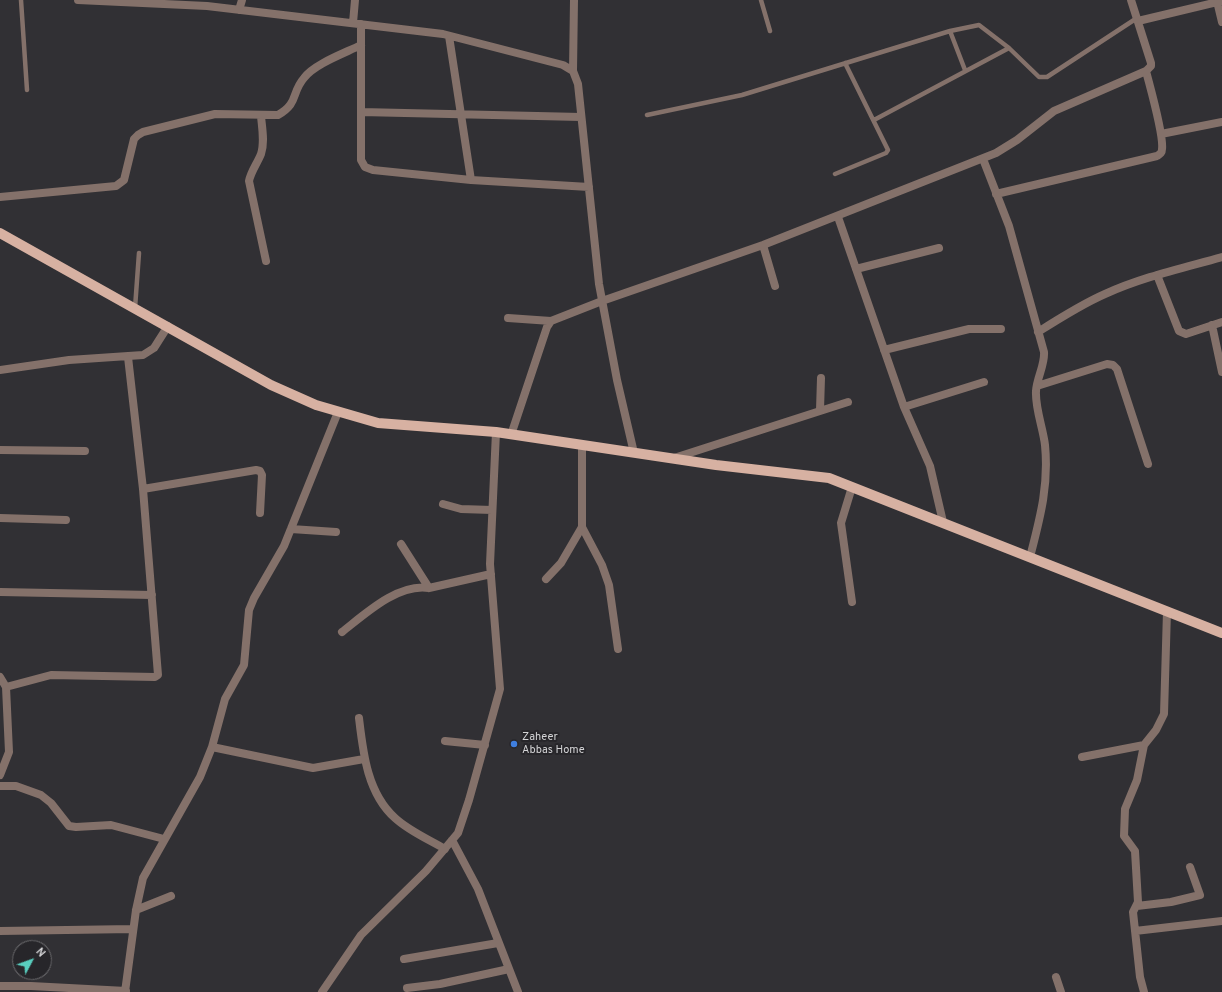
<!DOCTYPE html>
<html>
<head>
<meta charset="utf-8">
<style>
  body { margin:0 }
  #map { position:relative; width:1222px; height:992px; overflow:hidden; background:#313034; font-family:Overpass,sans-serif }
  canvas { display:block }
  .north { position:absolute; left:12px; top:940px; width:40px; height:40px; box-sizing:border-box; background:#27262a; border:1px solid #6c6b6e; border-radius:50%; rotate:49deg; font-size:11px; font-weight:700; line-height:16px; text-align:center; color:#d3d3d5 }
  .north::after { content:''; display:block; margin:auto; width:14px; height:18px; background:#59cebf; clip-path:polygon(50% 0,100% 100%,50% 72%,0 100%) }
</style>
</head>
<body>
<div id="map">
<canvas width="1222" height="992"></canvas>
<div class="north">N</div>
</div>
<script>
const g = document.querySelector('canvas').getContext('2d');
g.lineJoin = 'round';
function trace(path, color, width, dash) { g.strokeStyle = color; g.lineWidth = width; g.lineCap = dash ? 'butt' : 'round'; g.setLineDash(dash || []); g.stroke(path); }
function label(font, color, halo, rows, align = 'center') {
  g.font = font + ' Overpass,sans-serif'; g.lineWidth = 4; g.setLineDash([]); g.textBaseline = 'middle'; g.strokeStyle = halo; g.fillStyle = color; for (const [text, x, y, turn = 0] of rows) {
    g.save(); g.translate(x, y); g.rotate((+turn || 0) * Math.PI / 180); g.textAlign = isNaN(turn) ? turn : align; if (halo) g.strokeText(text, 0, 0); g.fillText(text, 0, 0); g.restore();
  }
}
const service = new Path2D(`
  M21 0 27 90
  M761 0 770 31
  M950 31 965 70
  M647 115 742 95 950 31 979 25 1009 48
  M874 120 1009 48 1039 77H1047L1137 18
  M835 174 886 153 888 150 845 63
  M135 308 139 253`);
const minor = new Path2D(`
  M78 0 207 6 443 34 563 65 573 71 578 84 599 284 617 380 634 453
  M1217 1 1222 22
  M239 10 242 0
  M1138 21 1222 1
  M353 23 355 0
  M361 24V160L365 167 373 170 471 180 589 187
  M449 36 471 180
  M573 71 574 0
  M361 112 581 117
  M261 116C262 128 265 142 261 154 257 164 251 171 249 181L266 261
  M1161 134 1222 122
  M983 159 1009 226 1044 352C1045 365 1037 377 1036 391 1035 408 1043 428 1045 445 1049 486 1040 518 1030 557
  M996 194 1157 156C1160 154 1162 153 1162 149 1164 135 1150 87 1146 71
  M0 197 116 186 124 180 134 139 138 135 143 132 215 114 278 115C299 103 291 93 304 78 314 64 345 53 361 45
  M838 217 904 407 930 466 943 522
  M763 245 775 286
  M856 269 939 248
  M1157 275 1179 331 1186 334 1222 322
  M508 318 551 321
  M1212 325 1222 372
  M1038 332C1060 318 1082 304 1105 294 1142 277 1183 268 1222 257
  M884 350 969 329H1001
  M0 370 69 360 143 355 154 348 168 326
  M1037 386 1107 364 1113 365 1117 369 1148 464
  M904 407 984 382
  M820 410 821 378
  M511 435 547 327 551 321 602 301 763 245 996 153 1017 140 1054 111 1146 71 1151 66V63L1131 0
  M582 445V527L602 565 609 585 618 649
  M0 450 85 451
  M674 458 848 402
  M852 487 841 523 852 602
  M143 489 256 470 260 471 262 475 260 513
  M443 504 461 509 492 510
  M0 518 66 520
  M291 529 336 532
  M401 544 429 588
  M546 579 561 563 582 527
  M0 592 152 595
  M342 632C365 614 398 583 429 588L491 574
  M0 677 6 687 9 752 0 775
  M6 687 51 675 155 677 158 675 143 489 128 357
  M359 718C363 752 367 793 395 818 409 831 428 839 445 849
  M445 741 485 745
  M212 747 313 768 364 759
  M1082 757 1144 745
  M0 786H16L41 795 51 803 69 826 76 827 111 825 164 839
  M452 840 478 889 518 992
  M1137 906 1171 902 1200 895 1190 867
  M136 910 171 896
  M0 931 133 929
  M1135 931 1222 921
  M404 959 498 943
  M1056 977 1061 992
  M0 986H31L126 991
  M407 988 440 984 509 969
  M125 992 136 910 143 878 200 777 212 747 225 699 244 665 249 610 254 598 284 546 338 412
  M322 992 361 935 426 871 458 833 469 800 500 689 490 564 496 432
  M1144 992 1140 977 1133 912 1138 902 1135 851 1124 836 1125 809 1137 780 1144 745 1156 730 1164 714 1167 611`);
const primary = new Path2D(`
  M0 233 271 385 316 405 378 423 496 432 716 465 829 478 1222 633`);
const markers = [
  [514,744,4,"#3f7fe0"]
];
const poiNames = [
  ["Zaheer",522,738],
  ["Abbas Home",522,751]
];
trace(service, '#84716a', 4.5);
trace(minor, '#84716a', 8);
trace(primary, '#d7b1a2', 10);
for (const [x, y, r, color] of markers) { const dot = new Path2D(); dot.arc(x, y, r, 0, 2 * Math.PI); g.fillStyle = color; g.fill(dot); trace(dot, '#27262a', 1.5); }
label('11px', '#d3d3d5', '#27262a', poiNames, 'left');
</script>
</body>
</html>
